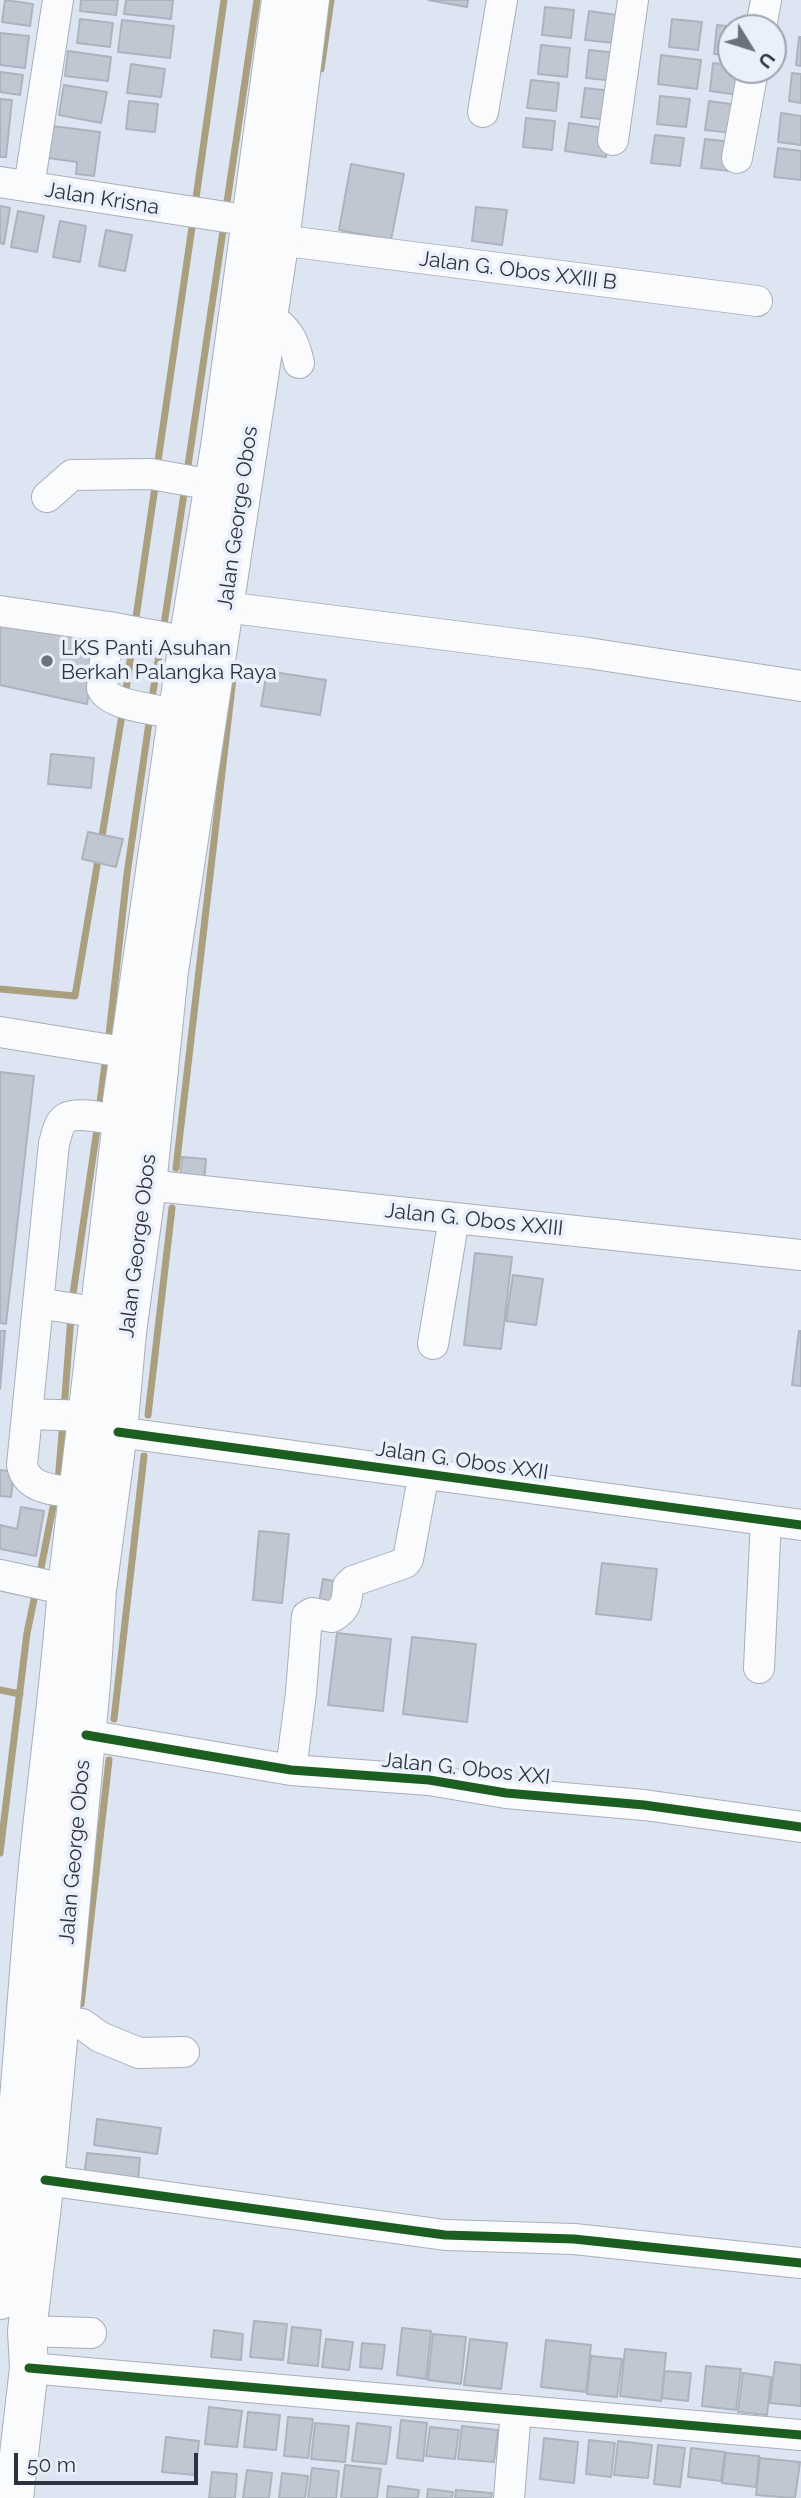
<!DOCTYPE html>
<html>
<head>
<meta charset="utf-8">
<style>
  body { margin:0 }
  #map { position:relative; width:801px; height:2498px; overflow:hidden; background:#dee5f2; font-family:Raleway,sans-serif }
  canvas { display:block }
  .north { position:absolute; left:717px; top:14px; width:70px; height:70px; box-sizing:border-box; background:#e9effb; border:2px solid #9ea3af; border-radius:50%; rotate:128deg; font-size:19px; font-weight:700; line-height:28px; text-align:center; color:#2d323e }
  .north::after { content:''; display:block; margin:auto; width:24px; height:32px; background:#6b717d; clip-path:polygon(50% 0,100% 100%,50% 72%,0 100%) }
  .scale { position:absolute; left:14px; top:2453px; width:184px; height:32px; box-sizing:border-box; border:4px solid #2d323e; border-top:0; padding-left:9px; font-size:21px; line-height:24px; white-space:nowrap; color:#2d323e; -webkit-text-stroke:5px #e9effb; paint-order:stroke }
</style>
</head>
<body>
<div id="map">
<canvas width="801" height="2498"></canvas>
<div class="north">U</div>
<div class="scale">50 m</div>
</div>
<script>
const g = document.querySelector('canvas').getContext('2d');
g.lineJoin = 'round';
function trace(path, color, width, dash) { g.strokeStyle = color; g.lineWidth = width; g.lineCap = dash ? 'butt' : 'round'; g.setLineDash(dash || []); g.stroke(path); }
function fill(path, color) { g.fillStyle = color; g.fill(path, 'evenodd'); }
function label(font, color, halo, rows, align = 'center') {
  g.font = font + ' Raleway,sans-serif'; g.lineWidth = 7; g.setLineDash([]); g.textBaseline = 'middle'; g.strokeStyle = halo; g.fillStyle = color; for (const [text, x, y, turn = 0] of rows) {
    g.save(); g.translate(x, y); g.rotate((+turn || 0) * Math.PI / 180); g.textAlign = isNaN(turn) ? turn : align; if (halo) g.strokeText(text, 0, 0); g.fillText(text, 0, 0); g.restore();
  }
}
const stream = new Path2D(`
  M321 69 331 0
  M195 205 224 0
  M226 209 257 0
  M157 468 193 220
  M187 472 224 224
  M135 624 156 480
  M163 631 185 487
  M125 697 133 640
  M151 704 161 643
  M101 842 123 709
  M0 989 75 996 99 854
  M108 1044 127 874 150 716
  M99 1110 106 1056
  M176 1168 233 678
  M72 1301 98 1122
  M64 1409 71 1316
  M148 1415 172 1208
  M58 1482 63 1421
  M39 1578 55 1497
  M0 1690 20 1694
  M114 1719 144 1456
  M0 1853 27 1633 36 1590
  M81 2004 109 1760`);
const building = new Path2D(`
  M5 0 33 4 30 26 2 22Z
  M81 0H118L116 15 80 11Z
  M126 0H173L171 19 124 14Z
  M428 0H468L467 7Z
  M545 7 574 10 571 38 542 35Z
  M589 11 617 15 614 43 585 40Z
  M80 19 113 23 110 47 77 43Z
  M672 19 702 22 698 50 669 47Z
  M122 20 174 26 170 58 118 52Z
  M717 25 742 28H731V56L714 54Z
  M0 33 29 36 25 68 0 65Z
  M799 37H801V66L796 65Z
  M541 45 570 48 567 77 538 74Z
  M589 50 618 53 615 81 586 78Z
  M68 51 111 57 108 81 65 76Z
  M661 55 701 60 697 89 658 84Z
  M713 63 731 65V70H742L739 95 710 91Z
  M131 64 165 69 161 97 127 93Z
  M0 72 23 75 20 95 0 92Z
  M792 73 801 74V103L789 101Z
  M531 80 559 83 556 111 527 108Z
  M64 85 107 92 101 123 59 115Z
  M585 88 613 91 610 120 581 117Z
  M660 96 690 99 686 127 657 124Z
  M0 99 12 100 6 157H0Z
  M129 101 158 104 155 132 126 129Z
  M709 101 737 105 734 133 705 130Z
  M781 113 801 116V145L778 142Z
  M526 118 555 121 552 150 523 147Z
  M569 123 610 129 606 157 565 151Z
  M52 126 100 132 94 176 76 174 77 162 48 158Z
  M655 135 684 138 680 166 651 163Z
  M705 139 733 142 730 171 701 168Z
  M778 148 801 151V180L774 177Z
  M351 164 404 174 391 240 339 230Z
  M0 206 10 208 4 244 0 243Z
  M476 207 507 210 502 245 472 241Z
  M18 211 44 216 37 252 11 247Z
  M60 221 86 226 80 262 53 257Z
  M106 230 132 235 125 271 99 266Z
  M0 625 97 638 87 704 0 685Z
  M267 671 326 680 320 715 261 706Z
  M51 754 94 758 91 788 48 784Z
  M88 832 123 839 116 867 82 859Z
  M0 1072 34 1076 6 1324 0 1323Z
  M182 1157 206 1159 204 1182 180 1180Z
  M475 1253 512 1257 501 1349 464 1345Z
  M513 1275 543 1279 536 1325 506 1321Z
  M0 1331H5L0 1389Z
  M799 1331H801V1386L792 1385Z
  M0 1470 14 1472 11 1497 0 1496Z
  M21 1507 44 1511 36 1556 0 1549V1525L17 1529Z
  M259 1531 289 1534 282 1603 253 1600Z
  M602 1563 657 1569 651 1620 596 1614Z
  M323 1579 345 1583 340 1607 319 1603Z
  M337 1633 391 1639 383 1711 328 1705Z
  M412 1637 476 1644 467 1722 403 1714Z
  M97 2119 161 2128 157 2154 94 2145Z
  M87 2153 140 2158 138 2182 84 2177Z
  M254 2321 287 2324 283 2360 250 2357Z
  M292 2327 321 2330 318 2366 288 2363Z
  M402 2328 431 2331 426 2379 397 2375Z
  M214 2330 243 2334 241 2360 211 2357Z
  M433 2334 466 2337 461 2384 428 2380Z
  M326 2339 353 2342 349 2370 322 2367Z
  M470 2339 507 2343 501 2389 464 2385Z
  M546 2340 591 2345 586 2392 541 2387Z
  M362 2343 385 2345 382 2369 360 2367Z
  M625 2349 666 2353 661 2401 620 2396Z
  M591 2356 622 2359 617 2397 587 2394Z
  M775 2362 801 2365V2406L770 2403Z
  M706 2366 741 2369 736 2410 702 2406Z
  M665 2371 691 2373 688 2401 662 2398Z
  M743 2373 771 2377 767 2415 738 2412Z
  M209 2407 242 2411 237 2447 205 2444Z
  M248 2412 280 2415 276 2450 244 2447Z
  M288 2417 313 2419 308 2458 284 2456Z
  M401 2420 427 2423 423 2461 397 2458Z
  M315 2423 349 2426 345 2462 311 2459Z
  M357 2423 391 2427 386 2464 352 2461Z
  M462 2426 498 2430 494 2462 458 2459Z
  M430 2427 459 2430 455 2459 426 2456Z
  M166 2437 199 2441 195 2475 162 2472Z
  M544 2438 578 2442 574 2483 540 2479Z
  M589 2440 615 2443 611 2477 586 2474Z
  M618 2441 652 2445 648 2478 614 2475Z
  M658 2445 685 2448 680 2487 654 2484Z
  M691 2448 725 2452 721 2481 688 2477Z
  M726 2453 759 2456 756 2487 722 2483Z
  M760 2458 800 2462 795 2498 756 2495Z
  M345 2465 381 2469 377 2498H341Z
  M312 2468 339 2471 336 2498H308Z
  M247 2470 272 2473 269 2498H243Z
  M212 2472 237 2474 235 2498H209Z
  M282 2473 308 2476 305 2498H279Z
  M388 2486 419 2490 418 2498H387Z
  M428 2489 453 2492 452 2498H427Z
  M456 2490 492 2493 491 2498H455Z`);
const street = new Path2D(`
  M761 28 766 0
  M483 112 502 0
  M613 140 633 0
  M737 158 753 70
  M0 182 271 224
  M29 187 58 0
  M279 240 757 301
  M268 316C288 329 294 340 299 363
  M47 497 72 475 151 474 213 485
  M225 607 588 653 801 686
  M0 611 109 627 188 642
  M109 627 102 688C109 706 159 710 177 714
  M0 1032 117 1051 149 1054
  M147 1185 801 1255
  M38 1303 100 1313
  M433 1344 454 1218
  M27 1414 89 1416
  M118 1432 801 1525
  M78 1492C57 1491 27 1490 22 1465L54 1143C57 1135 58 1123 66 1118 78 1111 109 1119 122 1121
  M0 1575 50 1586 89 1590
  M759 1668 766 1520
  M86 1735 291 1770 429 1780 506 1793 644 1805 801 1827
  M291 1770 301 1693 307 1616 312 1613 332 1617C346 1609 347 1602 348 1586L353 1581 405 1563 408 1559 424 1473
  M59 2022 82 2024 100 2037 139 2053 184 2052
  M45 2180 445 2235 574 2239 801 2263
  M27 2331 91 2333
  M29 2368 801 2435
  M509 2498 516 2410`);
const primary = new Path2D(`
  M0 2300C16 2163 24 2025 36 1888 45 1788 60 1688 67 1587L122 1121V1101L188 642 220 447 281 0
  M14 2498 29 2368 27 2331 45 2180 91 1684 97 1590 118 1432 127 1332 147 1185 169 971 282 225 310 0`);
const cycleway = new Path2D(`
  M118 1432 801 1525
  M86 1735 291 1770 429 1780 506 1793 644 1805 801 1827
  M45 2180 445 2235 574 2239 801 2263
  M29 2368 801 2435`);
const markers = [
  [47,661,7,"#6b717d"]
];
const streetNames = [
  ["Jalan Krisna",102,199,9],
  ["Jalan G. Obos XXIII B",518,271,7],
  ["Jalan George Obos",238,518,-82],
  ["Jalan G. Obos XXIII",474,1220,6],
  ["Jalan George Obos",138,1246,-83],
  ["Jalan G. Obos XXII",462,1461,8],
  ["Jalan G. Obos XXI",466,1769,6],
  ["Jalan George Obos",75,1852,-85]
];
const poiNames = [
  ["LKS Panti Asuhan",61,649],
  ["Berkah Palangka Raya",61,673]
];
trace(stream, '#aaa07f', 7);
fill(building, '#c1c7d2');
trace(building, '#adb3be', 2);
trace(street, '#a9afb9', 32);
trace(primary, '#a9afb9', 40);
trace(street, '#fafbfd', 30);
trace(primary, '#fafbfd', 38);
trace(cycleway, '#1b5e20', 9);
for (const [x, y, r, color] of markers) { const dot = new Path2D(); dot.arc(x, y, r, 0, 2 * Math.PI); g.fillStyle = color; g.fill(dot); trace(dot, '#e9effb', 2.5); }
label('21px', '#2d323e', '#e9effb', streetNames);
label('21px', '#2d323e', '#e9effb', poiNames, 'left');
</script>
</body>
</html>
